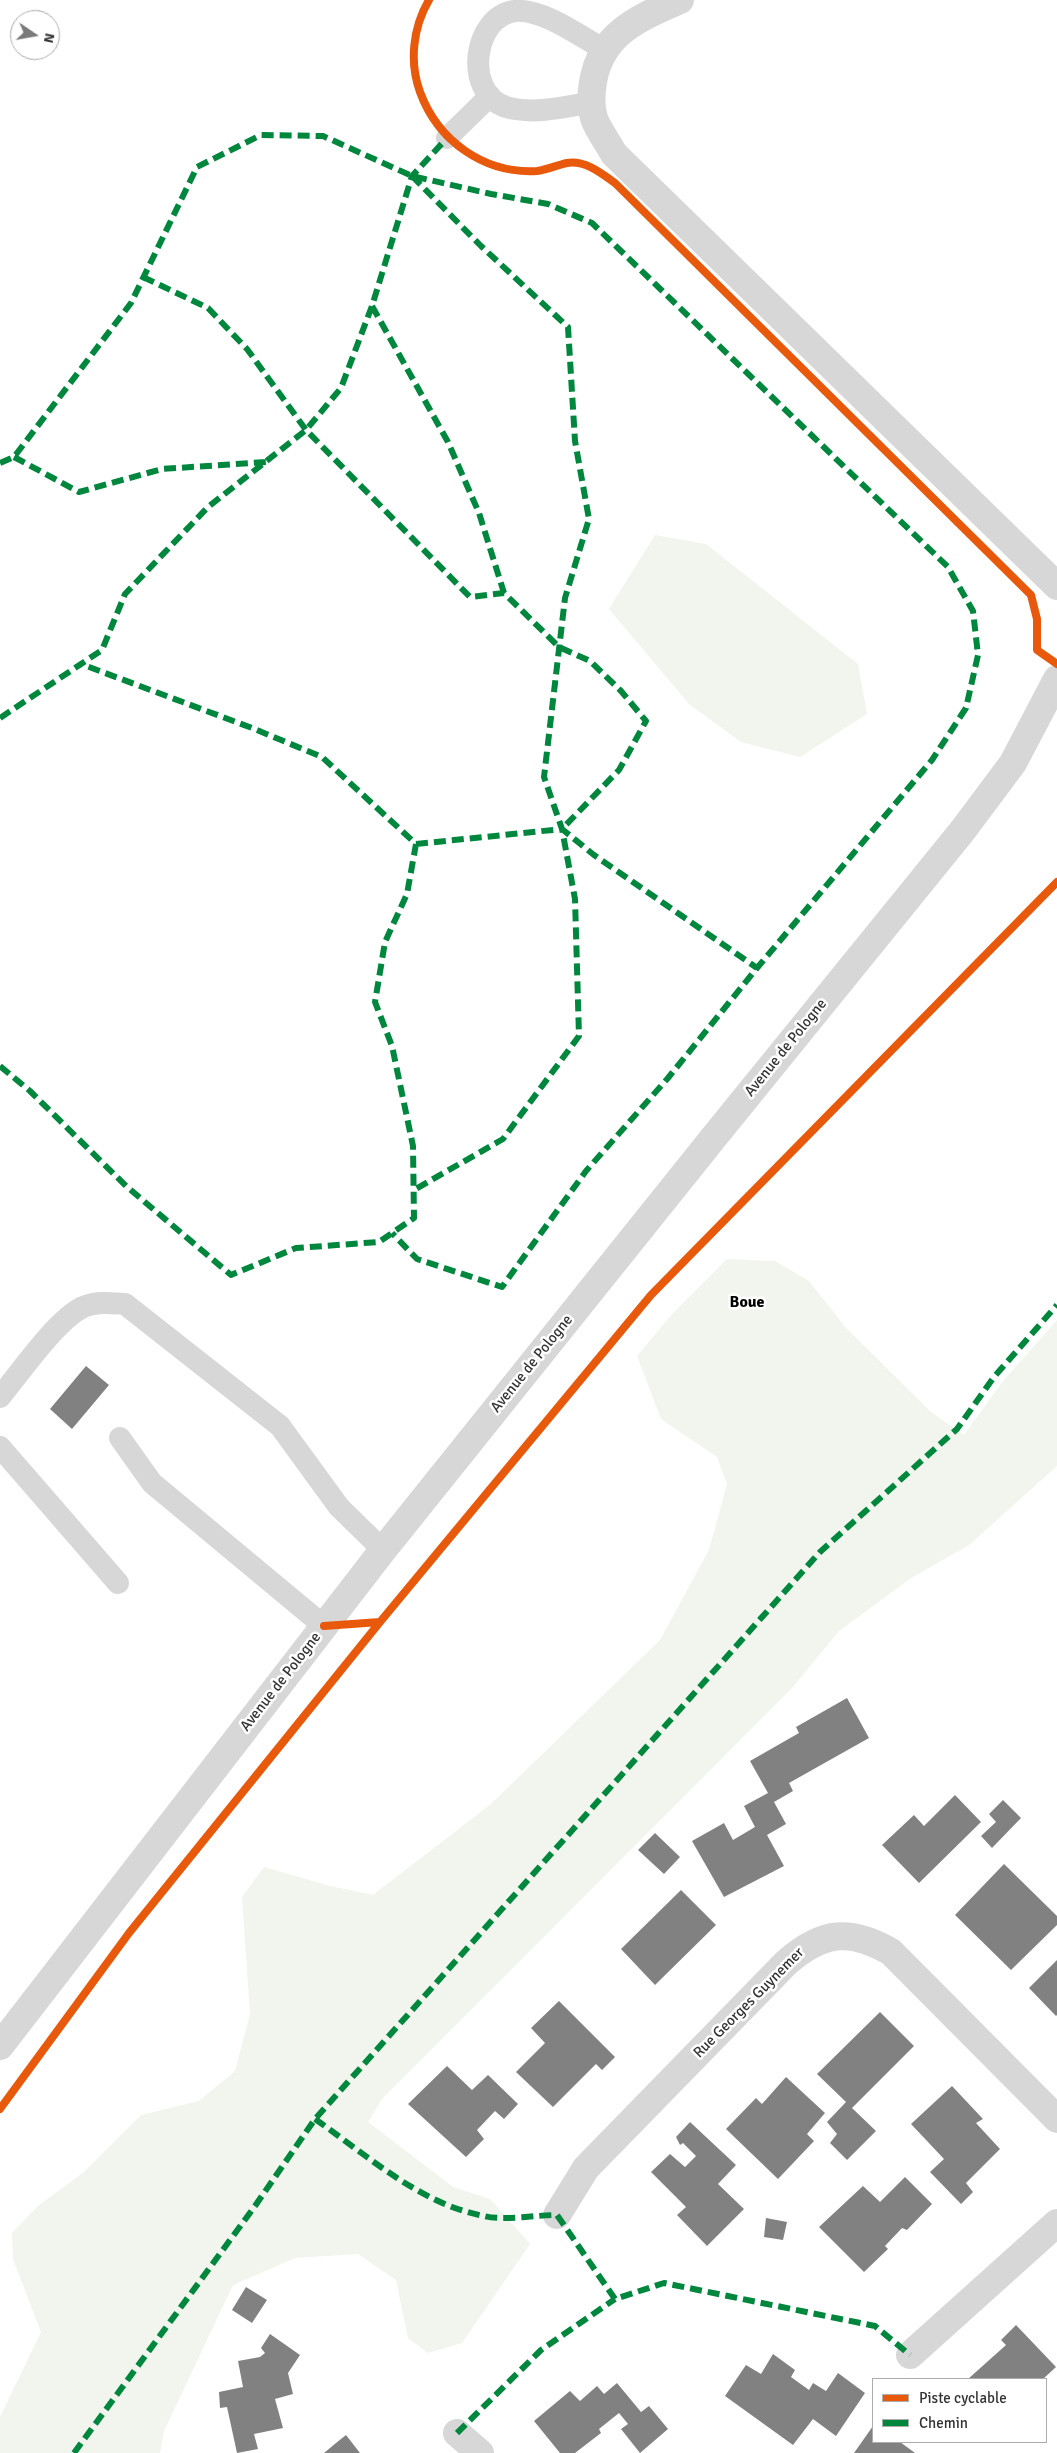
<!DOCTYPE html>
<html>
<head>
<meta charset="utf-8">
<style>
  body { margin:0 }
  #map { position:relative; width:1057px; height:2453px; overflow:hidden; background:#fff; font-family:Signika,sans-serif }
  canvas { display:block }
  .legend { position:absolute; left:872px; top:2378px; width:175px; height:65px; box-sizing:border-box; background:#fff; border:1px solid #adadad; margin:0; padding:6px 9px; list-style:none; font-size:15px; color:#333 }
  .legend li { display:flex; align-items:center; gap:10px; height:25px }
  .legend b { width:25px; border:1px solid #adadad }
  .north { position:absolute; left:10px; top:10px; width:50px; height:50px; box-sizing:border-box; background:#fff; border:1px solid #adadad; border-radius:50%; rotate:102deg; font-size:14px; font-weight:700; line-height:20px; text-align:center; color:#333 }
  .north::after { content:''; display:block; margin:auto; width:18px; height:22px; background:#7a7a7a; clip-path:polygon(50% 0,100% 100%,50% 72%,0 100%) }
</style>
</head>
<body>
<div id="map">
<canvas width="1057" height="2453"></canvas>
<ul class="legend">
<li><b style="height:6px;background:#e8590c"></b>Piste cyclable</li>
<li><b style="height:6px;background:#00873e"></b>Chemin</li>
</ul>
<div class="north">N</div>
</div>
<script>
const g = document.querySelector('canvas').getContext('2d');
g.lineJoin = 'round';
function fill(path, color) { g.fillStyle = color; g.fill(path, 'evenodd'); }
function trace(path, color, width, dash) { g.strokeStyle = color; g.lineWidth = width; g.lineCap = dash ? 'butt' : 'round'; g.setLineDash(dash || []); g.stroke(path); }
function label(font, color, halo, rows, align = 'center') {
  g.font = font + ' Signika,sans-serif'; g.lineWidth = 5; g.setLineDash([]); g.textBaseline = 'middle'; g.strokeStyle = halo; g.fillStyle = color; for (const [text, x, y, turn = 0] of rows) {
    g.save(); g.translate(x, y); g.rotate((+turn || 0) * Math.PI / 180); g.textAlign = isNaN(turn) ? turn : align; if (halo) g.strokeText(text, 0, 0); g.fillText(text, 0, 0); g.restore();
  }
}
const green = new Path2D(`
  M655 535 706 544 858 664 867 714 800 757 741 742 689 704 609 609Z
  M727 1259 775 1261 809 1281 846 1328 930 1411 964 1435 1003 1381 1057 1320V1466L969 1545 911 1578 839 1631 792 1688 382 2099 368 2122 453 2187 490 2199 530 2244 462 2343 428 2353 408 2338 396 2280 358 2254 295 2258 233 2285 164 2431 160 2453H0V2417L41 2332 13 2259 12 2233 38 2206 84 2172 141 2115 199 2101 235 2071 250 2014 242 1897 264 1867 330 1886 373 1895 491 1804 660 1640 709 1550 727 1484 717 1457 661 1419 637 1356 673 1313Z`);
const building = new Path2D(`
  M86 1366 109 1385 72 1429 50 1409Z
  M847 1698 869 1738 789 1783 793 1791 774 1802 786 1824 767 1835 784 1866 724 1897 692 1841 724 1823 733 1840 755 1827 744 1806 768 1793 750 1761 799 1733 796 1727Z
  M955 1795 981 1822 919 1883 882 1845 914 1815 924 1826Z
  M1003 1800 1021 1818 992 1848 981 1836 996 1822 989 1814Z
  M655 1833 680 1857 664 1874 638 1850Z
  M1004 1864 1057 1916V1925L1011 1970 955 1915Z
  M681 1890 716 1925 655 1985 621 1949Z
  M1057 1960V2015L1056 2016 1029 1988Z
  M559 2001 615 2057 602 2070 596 2064 553 2107 516 2072 545 2043 531 2028Z
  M880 2012 914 2046 852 2108 876 2131 847 2160 830 2143 837 2134 827 2122 846 2102 817 2074Z
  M447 2066 472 2090 488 2075 518 2104 504 2119 495 2111 477 2130 484 2139 466 2157 408 2104Z
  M786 2077 825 2113 807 2134 814 2141 778 2179 726 2129 756 2098 762 2104Z
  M952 2086 983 2119 976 2123 1000 2149 966 2183 973 2192 961 2204 930 2172 944 2159 911 2124Z
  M690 2122 736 2165 718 2184 744 2209 707 2246 677 2215 686 2207 651 2172 670 2154 685 2167 696 2156 683 2143 680 2145 676 2137Z
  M905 2177 932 2204 907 2230 902 2228 885 2246 888 2249 864 2272 819 2227 863 2186 880 2202Z
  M766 2218 787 2222 783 2240 764 2237Z
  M246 2287 267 2300 252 2323 232 2310Z
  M1016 2325 1056 2367 1043 2379H968L1006 2345 1001 2340Z
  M270 2334 300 2355 288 2373 293 2394 275 2399 283 2428 254 2434 258 2449 237 2453 227 2407 220 2408 219 2392 243 2387 238 2361 260 2357 265 2353 261 2348Z
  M773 2354 795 2370 791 2377 809 2390 813 2383 826 2391 838 2373 865 2393 836 2436 813 2419 793 2445 725 2396 746 2365 761 2374Z
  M617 2383 641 2412 649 2406 668 2429 640 2453 621 2429 628 2424 619 2413 599 2429 601 2433 575 2453H560L534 2421 570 2391 580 2401 597 2386 604 2394Z
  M873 2426V2442H900L915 2453H854Z
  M346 2435 360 2453H324L336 2443Z`);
const path = new Path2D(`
  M429 114C407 82 410 32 429 0
  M472 156C491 167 515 172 537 171 552 170 564 162 580 165
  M1036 612 1037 650 1040 652
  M372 1622H380L651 1295 1057 882
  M227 1812 380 1622
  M0 2109 46 2046`);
const lane = new Path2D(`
  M592 102C566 107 533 115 506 107 463 93 473 16 515 11 542 8 581 37 605 50
  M447 138 490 96
  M0 1397C20 1373 56 1320 83 1307 97 1301 111 1303 125 1304L280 1426 339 1507 383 1550
  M120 1438 152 1483 324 1626
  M0 1447 118 1583`);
const street = new Path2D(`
  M680 0C639 18 601 33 593 82 591 94 591 110 595 121 600 132 608 143 614 154L1057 586
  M0 2046 383 1550 714 1137 963 830 1013 763 1057 679
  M557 2215 586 2168 786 1963C822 1931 850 1928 891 1952L1057 2119
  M910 2355 1057 2223
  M457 2433 480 2453`);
const quiet = new Path2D(`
  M412 176 481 246 568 327 575 441 589 519 565 598 544 777 562 829 575 899 579 1036 503 1139 414 1190
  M143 277 208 308 247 349 306 430 470 597 504 593 559 647 590 661 621 691 646 721 619 770 562 829
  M372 306 448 442 479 513 504 593
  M14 457 79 492 162 469 266 462
  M0 463 14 457 131 303 197 167 261 135 323 136 412 176 491 194 548 204 592 223 948 567 973 611 978 655 966 708 932 760 757 968 668 1078 586 1171 502 1287 417 1259 392 1233
  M0 718 102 650 125 594 208 507 306 430 341 388 372 306 412 176 447 138
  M416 844 562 829 594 855 757 968
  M0 1066 30 1091 126 1186 231 1275 296 1248 379 1242 414 1218 413 1146 392 1046 375 1002 385 942 407 894 416 844 322 757 252 728 81 664
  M315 2119C368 2156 420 2204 484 2216 504 2221 536 2215 557 2215L615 2299 664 2283 875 2326 910 2355
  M457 2433 541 2350 615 2299
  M74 2453 255 2206 315 2119 820 1552 957 1429 994 1377 1057 1305`);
const cycleway = new Path2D(`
  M429 0C413 27 409 62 420 92 438 141 484 174 537 171 547 170 557 165 567 163 585 160 601 173 615 183L1031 595 1037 619V650L1057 664
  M324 1626 380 1622 651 1295 1057 882
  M0 2109 129 1933 380 1622`);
const streetNames = [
  ["Avenue de Pologne",786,1048,-51],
  ["Avenue de Pologne",532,1364,-51],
  ["Avenue de Pologne",281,1682,-52],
  ["Rue Georges Guynemer",749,2003,-45]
];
const neighbourhoodNames = [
  ["Boue",747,1303]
];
fill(green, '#f1f5ed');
fill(building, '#818181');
trace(path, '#d6d6d6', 3, [2.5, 2.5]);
trace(lane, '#d7d7d7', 22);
trace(street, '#d7d7d7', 28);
trace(quiet, '#00873e', 6, [12, 6]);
trace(cycleway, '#e8590c', 8);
label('15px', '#333', '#fff', streetNames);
label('bold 16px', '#000', '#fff', neighbourhoodNames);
</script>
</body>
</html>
